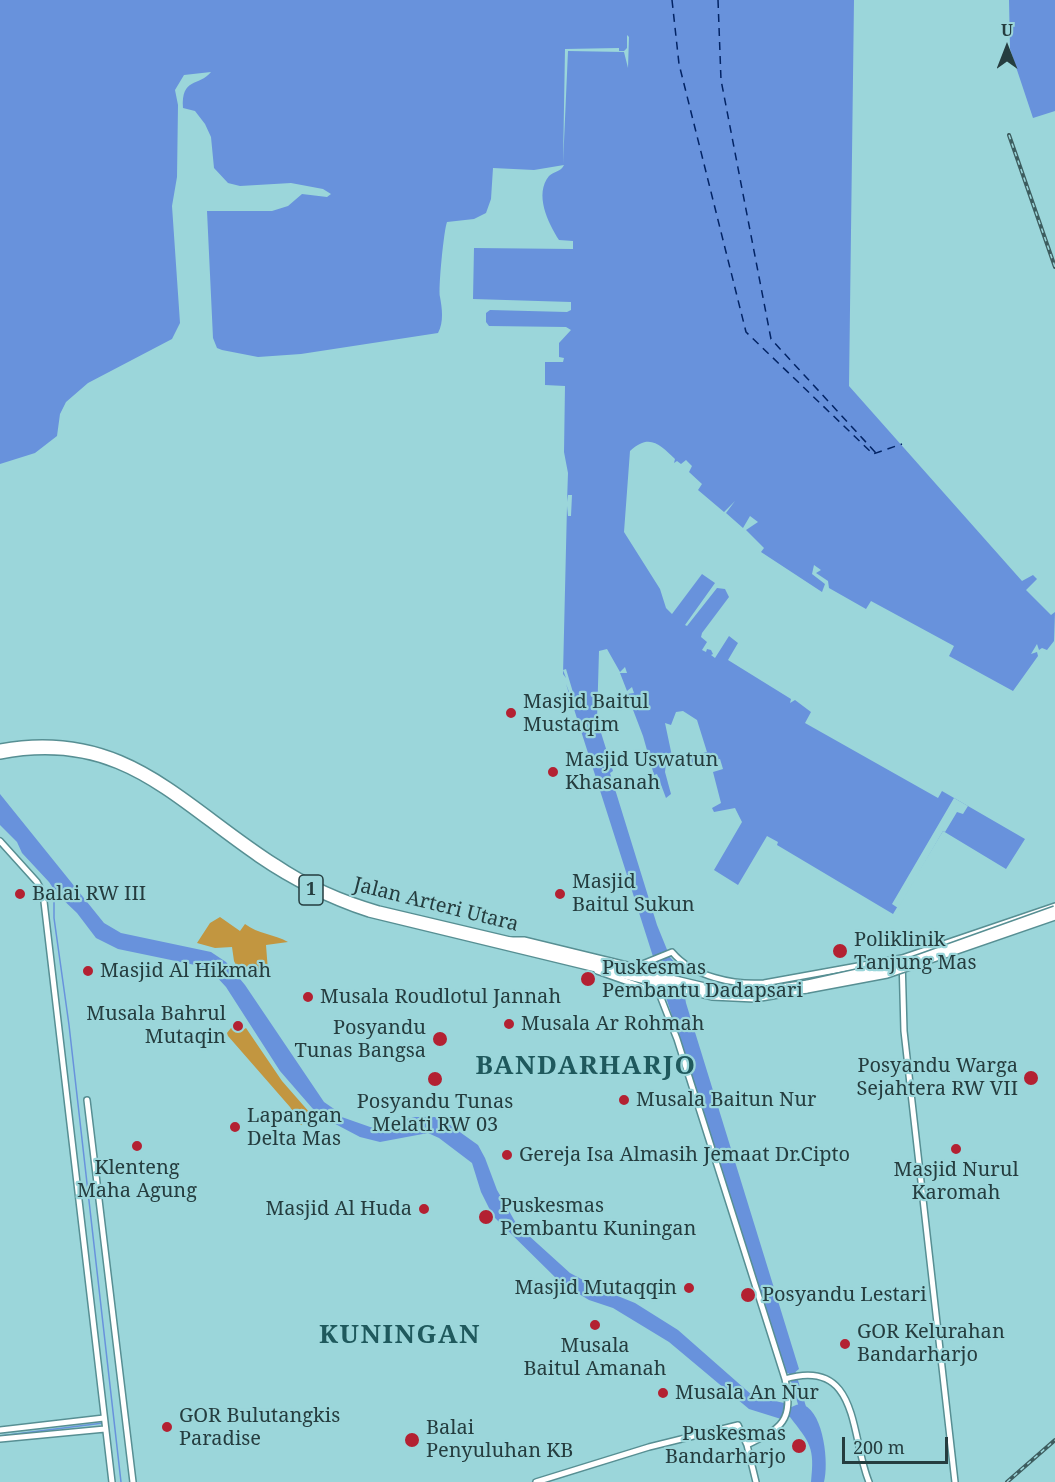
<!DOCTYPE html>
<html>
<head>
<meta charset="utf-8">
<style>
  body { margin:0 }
  #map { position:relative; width:1055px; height:1482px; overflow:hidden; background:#9bd6da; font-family:"Noto Serif",serif }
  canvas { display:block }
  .north { position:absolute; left:977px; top:18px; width:60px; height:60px; -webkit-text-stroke:4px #9bd6da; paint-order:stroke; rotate:0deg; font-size:16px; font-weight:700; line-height:24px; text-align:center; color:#253d3f }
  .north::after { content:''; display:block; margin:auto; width:21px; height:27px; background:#253d3f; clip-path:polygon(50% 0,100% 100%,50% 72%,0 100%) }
  .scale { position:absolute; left:842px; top:1437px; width:106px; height:27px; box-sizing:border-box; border:3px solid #253d3f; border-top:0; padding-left:8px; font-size:18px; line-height:21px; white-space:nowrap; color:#253d3f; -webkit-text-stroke:4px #9bd6da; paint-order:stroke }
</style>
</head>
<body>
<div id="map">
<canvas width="1055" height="1482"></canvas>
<div class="north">U</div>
<div class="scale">200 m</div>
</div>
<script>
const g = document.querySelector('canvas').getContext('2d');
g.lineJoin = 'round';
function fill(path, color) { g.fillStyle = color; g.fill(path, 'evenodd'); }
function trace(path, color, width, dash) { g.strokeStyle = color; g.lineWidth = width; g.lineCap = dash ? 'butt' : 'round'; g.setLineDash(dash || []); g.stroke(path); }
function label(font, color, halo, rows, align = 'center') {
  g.font = font + ' "Noto Serif",serif'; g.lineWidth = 4.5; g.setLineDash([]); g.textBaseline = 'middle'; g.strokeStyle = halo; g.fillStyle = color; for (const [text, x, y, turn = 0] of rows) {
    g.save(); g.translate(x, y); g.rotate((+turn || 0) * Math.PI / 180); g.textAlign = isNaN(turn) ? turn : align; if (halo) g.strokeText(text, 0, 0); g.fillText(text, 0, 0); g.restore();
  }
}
const green = new Path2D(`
  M220 917 240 931 245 924C258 934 274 934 288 942L266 945 268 971 241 975 234 961 232 947 215 948 197 943 210 923Z
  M231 1028 241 1031 246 1028 282 1081 310 1113 312 1117 301 1125 290 1107 228 1036 227 1033Z`);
const water = new Path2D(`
  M0 0H854L849 386 1022 581 1033 575 1037 579 1026 590 1051 615 1055 612 1054 641 1047 650 1042 648 1039 650 1037 644 1031 654 1037 652 1038 656 1013 691 949 656 954 646 871 601 866 609 829 588 828 581 816 573 821 570 814 565 812 574 825 584 822 592 761 552 764 548 746 530 758 522 750 516 743 528 726 513 735 501 724 512 698 490 702 484 689 472 692 466 686 460 681 464 677 461 674 463 675 459C661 446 650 432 630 451L624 532 660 589 666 608 672 614 702 574 715 583 685 625 687 626 717 588 725 589 729 597 702 633 701 637 707 642 702 650 706 652 707 649 711 650 713 654 711 655 715 658 729 636 738 643 728 660 791 699 790 703 795 700 811 712 805 723 938 798 942 791 1025 839 1006 869 943 831 893 914 777 845 778 842 767 836 738 885 714 870 742 822 735 808 714 812 712 808 721 803 713 772 723 769 720 759 688 764 686 758 707 752 697 720 683 711 676 712 671 725 665 723 673 761 666 763 665 772 671 794 666 798 657 774 654 775 643 736 627 694 634 693 632 687 627 691 620 673H627L625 667 620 672 607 649 599 651 597 720 613 771 610 773 657 925 670 957 680 969 686 1003 799 1369 794 1373H786L566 684 572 699H575L566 669 563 670 566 678 563 674 567 506 568 516H571L572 495H568L567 502 568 473 564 452 565 386 545 385V362H563L564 358 559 357V343L571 330 566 327 489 326 486 322V313L490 310 567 312 571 310V302L473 299 474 248 573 249V241L559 240C548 223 534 194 549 176 554 171 561 172 564 165L534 170 493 168 491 199 486 213 474 219 447 222C444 229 438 289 440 297 442 308 444 322 438 333L301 354 258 357 222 350 217 348 213 338 207 211H272L288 206 302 194 327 197 331 194 323 189 291 183 240 186 228 183 214 168 211 137 205 124 195 111 183 108C181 77 199 87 211 72L184 75 175 90 178 105 177 177 172 206 180 323 172 339 88 383 66 402 60 414 57 436 35 453 0 464Z
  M1009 0H1055V111L1033 118 1010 49Z
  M0 794 104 923 121 933 211 952 226 962 245 985 324 1102 337 1111 336 1115 373 1128 415 1117H435L450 1125 478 1145 485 1158 497 1190 517 1225 570 1273 598 1288 635 1303 678 1330 753 1396 784 1403 786 1408C793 1408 797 1402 804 1405 824 1414 829 1464 824 1482H811C815 1447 810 1443 790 1417L781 1419 749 1409 669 1342 613 1308 589 1300 561 1283 493 1216 481 1192 472 1163 439 1138 428 1133 380 1142 360 1137 322 1117 323 1114 313 1109 280 1071 226 987 214 974 200 966 118 949 96 938 77 913 57 894 49 882 22 853 17 842 0 825Z`);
const pier = new Path2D(`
  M627 35 629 37 628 68 624 52 568 51 563 164 565 49 619 48V51H624L627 48Z
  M954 798 968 806 963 814 957 812 945 832 943 831 898 908 892 904Z`);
const stream = new Path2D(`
  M54 887V918L69 1025 121 1482
  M0 1436 103 1423`);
const river = new Path2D(`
  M790 1366 804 1412`);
const ferry = new Path2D(`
  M672 0 679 64 746 332 873 454 902 444
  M718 0 721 80 771 339 875 452 878 451`);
const tertiary = new Path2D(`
  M0 841 37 882 43 893 112 1482
  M508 940H524L635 967
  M902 958 904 1031 955 1482
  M635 967 672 952C693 977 734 985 764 983L902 958 1055 906
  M597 971 659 993 677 1039 785 1379
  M87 1100 133 1482
  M0 1430 104 1418
  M0 1439 105 1429
  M747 1445C782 1428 794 1421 785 1379 860 1357 850 1436 869 1482
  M536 1482 649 1447 738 1425 747 1445 756 1482`);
const trunk = new Path2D(`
  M0 748C125 725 182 803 276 863 307 884 343 900 379 910L726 992H753L808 984
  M0 755C118 732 170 798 258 858 293 882 330 900 369 913L712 996 755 998 807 989`);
const rail = new Path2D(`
  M1009 135 1055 267
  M1007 1482 1055 1440`);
const trunkBridge = new Path2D(`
  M808 984 912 961 1055 910
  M807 989 887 974 1055 916`);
const markers = [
  [511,713,6,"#b32132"],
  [553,772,6,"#b32132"],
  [20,894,6,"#b32132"],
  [560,894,6,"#b32132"],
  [840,951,8,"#b32132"],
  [88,971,6,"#b32132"],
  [588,979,8,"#b32132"],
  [308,997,6,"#b32132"],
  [509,1024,6,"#b32132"],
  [238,1026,6,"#b32132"],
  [440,1039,8,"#b32132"],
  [1031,1078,8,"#b32132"],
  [435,1079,8,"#b32132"],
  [624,1100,6,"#b32132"],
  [235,1127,6,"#b32132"],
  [137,1146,6,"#b32132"],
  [956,1149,6,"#b32132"],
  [507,1155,6,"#b32132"],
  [424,1209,6,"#b32132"],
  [486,1217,8,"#b32132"],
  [689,1288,6,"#b32132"],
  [748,1295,8,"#b32132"],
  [595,1325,6,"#b32132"],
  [845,1344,6,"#b32132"],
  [663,1393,6,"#b32132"],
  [167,1427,6,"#b32132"],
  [412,1440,8,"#b32132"],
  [799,1446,8,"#b32132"]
];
const shields = [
  [311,890,24]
];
const shieldNames = [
  ["1",311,890]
];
const poiNames = [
  ["Masjid Baitul",523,702],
  ["Mustaqim",523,725],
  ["Masjid Uswatun",565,760],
  ["Khasanah",565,783],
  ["Masjid",572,882],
  ["Baitul Sukun",572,905],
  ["Balai RW III",32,894],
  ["Poliklinik",854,940],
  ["Tanjung Mas",854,963],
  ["Puskesmas",602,968],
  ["Pembantu Dadapsari",602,991],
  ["Masjid Al Hikmah",100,971],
  ["Musala Roudlotul Jannah",320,997],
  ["Musala Bahrul",226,1014,"right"],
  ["Mutaqin",226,1037,"right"],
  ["Musala Ar Rohmah",521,1024],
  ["Posyandu",426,1028,"right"],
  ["Tunas Bangsa",426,1051,"right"],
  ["Posyandu Warga",1018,1066,"right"],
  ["Sejahtera RW VII",1018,1089,"right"],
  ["Musala Baitun Nur",636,1100],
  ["Posyandu Tunas",435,1102,"center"],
  ["Melati RW 03",435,1125,"center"],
  ["Lapangan",247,1116],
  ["Delta Mas",247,1139],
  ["Gereja Isa Almasih Jemaat Dr.Cipto",519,1155],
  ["Klenteng",137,1168,"center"],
  ["Maha Agung",137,1191,"center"],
  ["Masjid Nurul",956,1170,"center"],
  ["Karomah",956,1193,"center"],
  ["Puskesmas",500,1206],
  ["Pembantu Kuningan",500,1229],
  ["Masjid Al Huda",412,1209,"right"],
  ["Masjid Mutaqqin",677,1288,"right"],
  ["Posyandu Lestari",762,1295],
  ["GOR Kelurahan",857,1332],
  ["Bandarharjo",857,1355],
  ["Musala",595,1346,"center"],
  ["Baitul Amanah",595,1369,"center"],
  ["Musala An Nur",675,1393],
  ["GOR Bulutangkis",179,1416],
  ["Paradise",179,1439],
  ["Balai",426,1428],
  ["Penyuluhan KB",426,1451],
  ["Puskesmas",786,1434,"right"],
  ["Bandarharjo",786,1457,"right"]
];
const streetNames = [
  ["Jalan Arteri Utara",436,905,14]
];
const districtNames = [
  ["BANDARHARJO",586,1067],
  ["KUNINGAN",400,1336]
];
fill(green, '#c29640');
fill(water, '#6892dc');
fill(pier, '#9bd6da');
trace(stream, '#6892dc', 1.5);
trace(river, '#6892dc', 7);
trace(ferry, '#022364', 1.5, [8, 6]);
trace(tertiary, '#578f93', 8);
trace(trunk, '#578f93', 10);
trace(tertiary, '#fff', 5);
trace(trunk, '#fff', 7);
trace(rail, '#3d5d5f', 4);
trace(rail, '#9bd6da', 1.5, [4.5]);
trace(trunkBridge, '#578f93', 10, []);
trace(trunkBridge, '#fff', 7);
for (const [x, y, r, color] of markers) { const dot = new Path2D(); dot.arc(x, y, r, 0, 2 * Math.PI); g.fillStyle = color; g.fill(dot); trace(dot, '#9bd6da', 2); }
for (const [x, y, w] of shields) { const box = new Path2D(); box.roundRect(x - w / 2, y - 15, w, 30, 4.5); g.fillStyle = '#9bd6da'; g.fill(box); trace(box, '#253d3f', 1.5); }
label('bold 18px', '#253d3f', null, shieldNames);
label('20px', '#253d3f', '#9bd6da', poiNames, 'left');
label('20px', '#253d3f', '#9bd6da', streetNames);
g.letterSpacing = '1.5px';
label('bold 26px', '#1f595d', '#9bd6da', districtNames);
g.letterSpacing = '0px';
</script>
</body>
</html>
